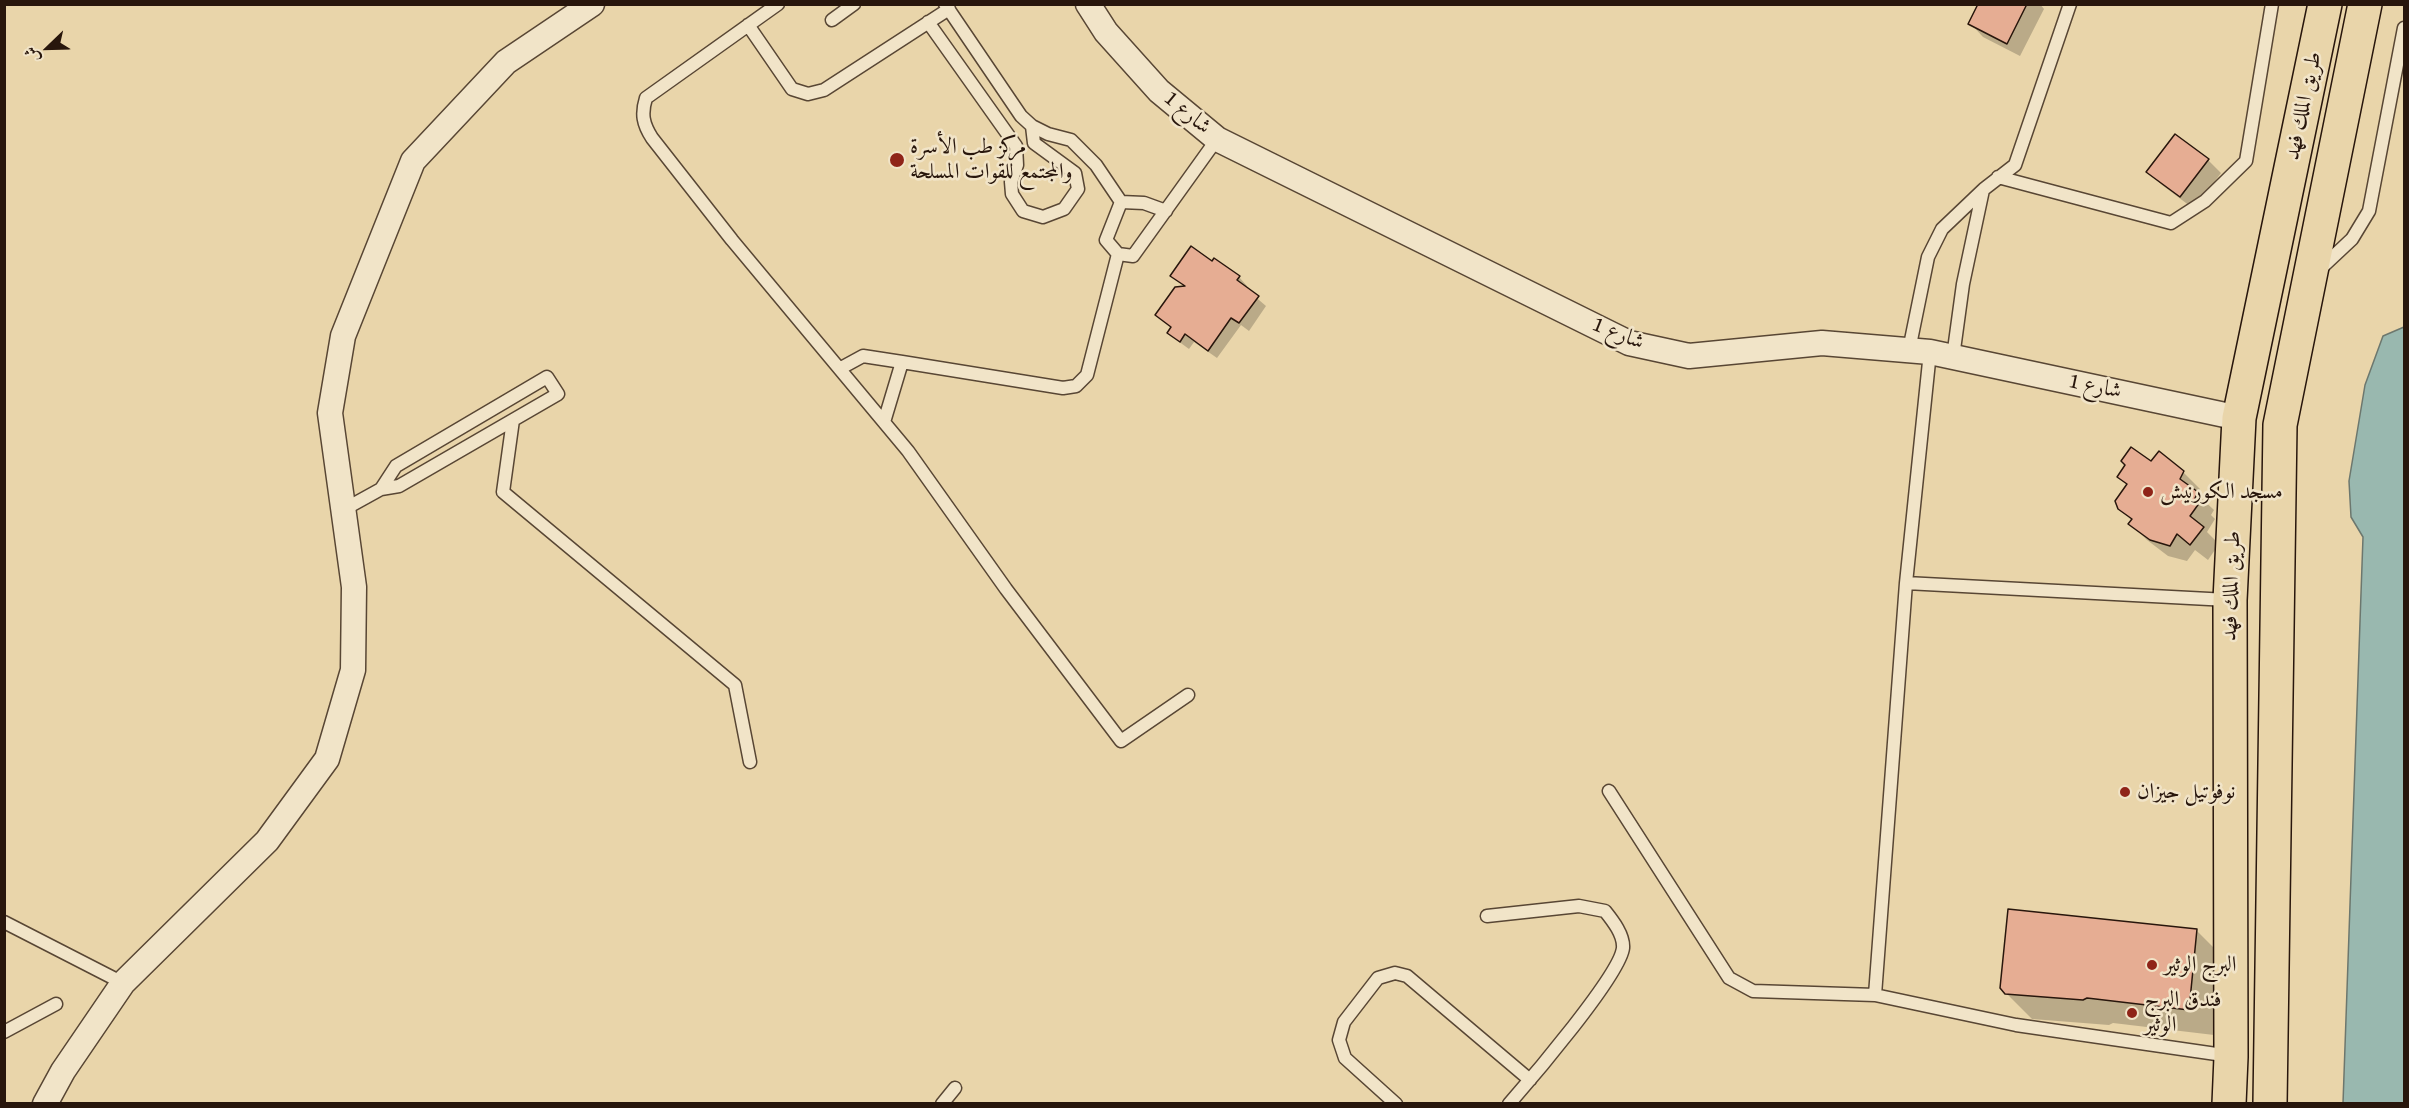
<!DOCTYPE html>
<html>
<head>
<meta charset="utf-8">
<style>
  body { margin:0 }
  #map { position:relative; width:2409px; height:1108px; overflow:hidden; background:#e9d5aa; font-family:"Gentium Book Plus",Amiri,serif }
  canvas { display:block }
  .frame { position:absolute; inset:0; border:6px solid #28160c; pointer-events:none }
  .north { position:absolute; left:18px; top:18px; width:60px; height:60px; -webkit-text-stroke:4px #f1e4c8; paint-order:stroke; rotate:247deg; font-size:16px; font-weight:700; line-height:24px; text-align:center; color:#28160c }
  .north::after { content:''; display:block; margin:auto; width:21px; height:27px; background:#28160c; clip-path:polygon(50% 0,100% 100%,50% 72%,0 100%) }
</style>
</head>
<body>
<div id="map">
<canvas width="2409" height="1108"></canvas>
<div class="frame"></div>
<div class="north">ش</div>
</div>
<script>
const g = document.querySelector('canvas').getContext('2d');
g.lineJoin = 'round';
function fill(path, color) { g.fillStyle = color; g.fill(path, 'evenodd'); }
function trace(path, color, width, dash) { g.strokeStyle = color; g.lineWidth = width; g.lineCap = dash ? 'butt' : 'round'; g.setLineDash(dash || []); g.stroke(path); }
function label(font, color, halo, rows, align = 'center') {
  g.font = font + ' "Gentium Book Plus",Amiri,serif'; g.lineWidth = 5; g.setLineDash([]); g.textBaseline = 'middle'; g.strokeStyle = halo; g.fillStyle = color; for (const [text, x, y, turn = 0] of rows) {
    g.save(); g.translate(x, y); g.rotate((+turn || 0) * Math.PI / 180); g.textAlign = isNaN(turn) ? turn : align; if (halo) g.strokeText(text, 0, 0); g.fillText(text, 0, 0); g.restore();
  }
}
const water = new Path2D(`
  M2404 327V1103H2343L2363 537 2351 517 2349 481 2365 385 2383 336Z`);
const shadow = new Path2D(`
  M1980 4H2040L2044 9 2020 56 1983 37 1970 23Z
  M2208 160 2221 173 2194 209 2162 185 2148 172Z
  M1212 264 1239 277 1247 286 1245 288 1266 306 1249 331 1241 325 1217 358 1194 342 1189 349 1178 341 1169 332 1172 328 1157 315 1186 287 1172 275Z
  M2151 463 2183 472 2200 489 2197 494 2214 510 2211 515 2215 519 2207 532 2219 544 2208 560 2195 550 2187 561 2168 556 2147 540 2130 523 2132 521 2120 508 2128 486 2119 477Z
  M2197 931 2222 956 2214 1035 2113 1023 2109 1025 2032 1019 2006 993Z`);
const building = new Path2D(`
  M1978 4H2027L2007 44 1968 24Z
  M2175 134 2209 159 2180 197 2146 172Z
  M1191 246 1212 261 1214 258 1240 276 1237 280 1259 296 1239 323 1231 318 1208 351 1185 334 1180 342 1167 333 1171 327 1155 315 1175 287 1185 286 1170 276Z
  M2131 447 2151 461 2159 451 2184 471 2180 479 2198 492 2195 498 2200 502 2190 516 2204 527 2190 545 2177 534 2170 546 2150 540 2128 524 2132 519 2118 509 2115 501 2127 484 2117 477 2125 465 2121 461Z
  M2008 909 2197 929 2189 1010 2087 998 2083 1000 2005 994 2000 988Z`);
const service = new Path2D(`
  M778 4 646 98C641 114 643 124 652 138L732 240 908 451 1006 589 1121 741 1188 695
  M945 4 1021 116 1032 126 1048 134 1071 140 1096 165 1121 202 1144 203 1166 211
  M832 20 854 4
  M928 22 1016 146 1017 165 1011 182 1012 194 1023 211 1043 217 1064 209 1078 189 1075 173 1034 143 1032 126
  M748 25 792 89 808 94 824 90 949 9
  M1998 177 2171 223 2205 201 2246 161 2272 4
  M1121 202 1106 240 1118 254 1133 256 1217 139
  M2320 269 2352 239 2369 211 2404 28
  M1909 350 1928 257 1942 229 1984 189 2015 165 2070 4
  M1953 357 1963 284 1983 190
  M841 368 863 356 902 362
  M513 420 503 492 735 685 750 762
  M884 422 902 362 1063 388 1076 386 1087 375 1118 254
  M343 510 381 489 396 466 547 377 558 394 399 486 381 489
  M1906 583 2228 600
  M1609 791 1729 978 1753 991 1875 995 2016 1025 2230 1056
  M1487 916 1579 906 1605 911C1613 921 1624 935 1623 948 1620 975 1531 1079 1509 1104
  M4 922 123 983
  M1875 995 1906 583 1930 352
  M4 1032 56 1004
  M942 1104 955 1088
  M1396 1104 1345 1058 1339 1040 1344 1022 1378 978 1395 973 1407 976 1530 1080`);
const minor = new Path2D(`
  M1088 4 1106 32 1159 91 1217 139 1629 343 1689 356 1822 343 1930 352 2239 418
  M45 1104 63 1071 123 983 267 841 327 759 353 670 354 587 330 413 343 336 413 161 506 62 592 4`);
const primary = new Path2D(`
  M2229 1104 2231 1057 2230 600 2239 418 2325 4
  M2270 1104 2280 425 2365 4`);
const markers = [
  [897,160,8,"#8f2418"],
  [2148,492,6,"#8f2418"],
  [2125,792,6,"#8f2418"],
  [2152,965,6,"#8f2418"],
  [2132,1013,6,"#8f2418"]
];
const streetNames = [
  ["طريق الملك فهد",2304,106,-78],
  ["شارع 1",1187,113,40],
  ["شارع 1",1618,334,22],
  ["شارع 1",2095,387,12],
  ["طريق الملك فهد",2232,586,-88]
];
const poiNames = [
  ["مركز طب الأسرة",910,147],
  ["والمجتمع للقوات المسلحة",910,172],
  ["مسجد الكورنيش",2160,492],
  ["نوفوتيل جيزان",2137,792],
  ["البرج الوثير",2164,965],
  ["فندق البرج",2144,1000],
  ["الوثير",2144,1025]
];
fill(water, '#99b8af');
trace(water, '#6c776e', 1.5);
fill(shadow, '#0003');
fill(building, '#e6ad93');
trace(building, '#28160c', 1.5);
trace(service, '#584634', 15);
trace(minor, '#584634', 27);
trace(primary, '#28160c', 36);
trace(service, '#f1e4c8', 12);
trace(minor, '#f1e4c8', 24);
trace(primary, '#e9d5aa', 33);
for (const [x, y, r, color] of markers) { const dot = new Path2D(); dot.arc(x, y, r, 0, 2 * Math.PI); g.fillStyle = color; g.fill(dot); trace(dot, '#f1e4c8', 2); }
label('22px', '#28160c', '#f1e4c8', streetNames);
label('22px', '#28160c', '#f1e4c8', poiNames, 'left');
</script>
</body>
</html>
